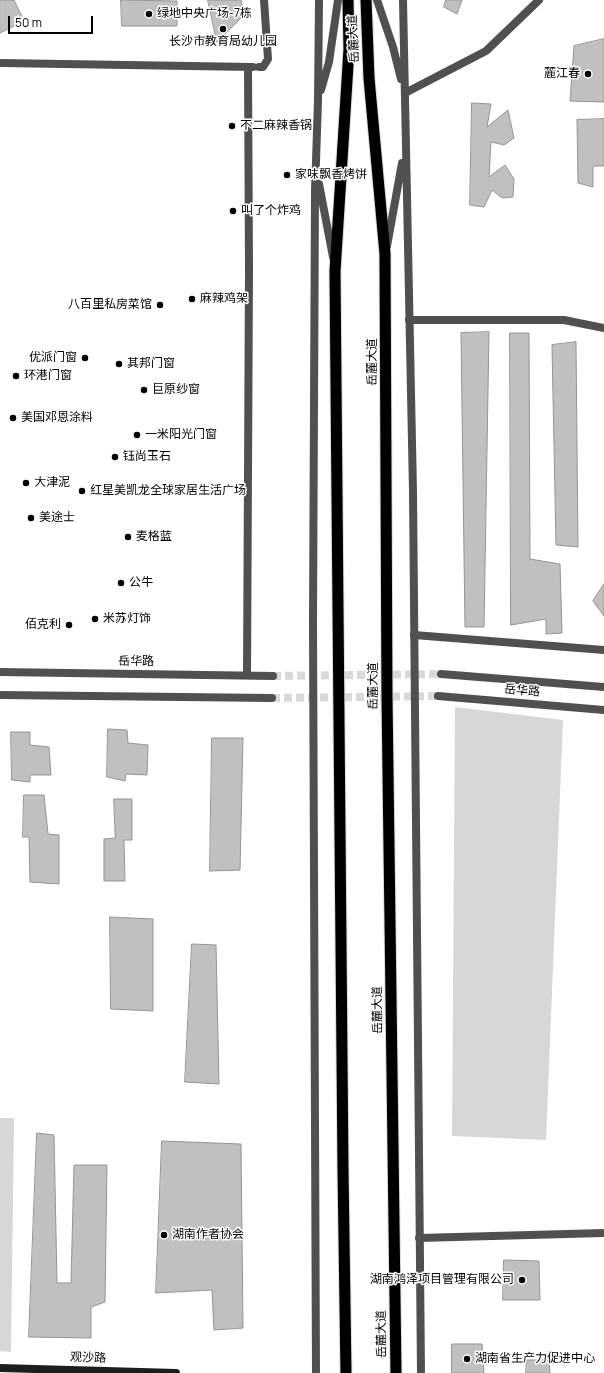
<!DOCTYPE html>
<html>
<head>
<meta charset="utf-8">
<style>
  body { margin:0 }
  #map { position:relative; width:604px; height:1373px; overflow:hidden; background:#fff; font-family:Manrope,sans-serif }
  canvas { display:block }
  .scale { position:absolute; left:8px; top:16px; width:85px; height:18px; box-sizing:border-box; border:2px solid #000; border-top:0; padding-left:5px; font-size:12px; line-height:14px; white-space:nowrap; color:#000; -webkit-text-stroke:3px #fff; paint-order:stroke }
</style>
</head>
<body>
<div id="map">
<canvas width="604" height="1373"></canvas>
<div class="scale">50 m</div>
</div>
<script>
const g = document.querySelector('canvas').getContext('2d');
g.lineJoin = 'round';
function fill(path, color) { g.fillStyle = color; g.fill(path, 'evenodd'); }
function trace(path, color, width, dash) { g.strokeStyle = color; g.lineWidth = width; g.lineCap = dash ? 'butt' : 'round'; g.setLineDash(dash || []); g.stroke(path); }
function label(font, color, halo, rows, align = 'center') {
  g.font = font + ' Manrope,"Noto Sans SC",sans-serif'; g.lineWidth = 3; g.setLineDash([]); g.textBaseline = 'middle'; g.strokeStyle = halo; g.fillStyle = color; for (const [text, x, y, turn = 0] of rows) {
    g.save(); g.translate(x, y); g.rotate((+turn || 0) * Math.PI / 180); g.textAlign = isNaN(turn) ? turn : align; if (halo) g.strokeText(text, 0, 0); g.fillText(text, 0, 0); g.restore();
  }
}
const green = new Path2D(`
  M455 707 563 720 546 1140 452 1136Z
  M0 1118H14L11 1352 0 1351Z`);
const building = new Path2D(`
  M0 0H14L24 21 0 33Z
  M121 0 177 1V26H122Z
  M208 0H241L244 15 217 42Z
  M446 0H462L457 14 444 7Z
  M604 39V102L570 101 574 46Z
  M472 103 491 104 487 127 508 110 514 138 504 145 491 142 489 177 505 165 514 179 513 197 502 198 492 190 484 207 470 205Z
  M604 119V166H593V187L578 183 577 120Z
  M489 332 484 627H465L461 333Z
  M510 333H529L530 559 560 564 562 633 546 634V619L511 625Z
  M576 342 578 547 556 545 552 345Z
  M604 584V616L593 601Z
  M108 729 127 730 128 743 148 745 147 775 126 774 125 781 107 777Z
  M11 732H30V745L49 747 51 775H30V782L12 780Z
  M212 738H243L240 870 210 871Z
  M24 795H44L48 834 59 835V884L30 882 29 837H23Z
  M114 799H132V840H124L125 881H104V839L115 838Z
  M110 917 153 919V1011L111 1009Z
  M192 944 216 945 219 1084 185 1082Z
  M37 1133 54 1135 57 1283H71L74 1165H107L105 1302 91 1307V1338L29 1337Z
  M162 1141 241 1144 243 1328 214 1330 212 1290 156 1293Z
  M504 1260 539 1261 540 1300H503Z
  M452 1344H482L484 1373H452Z
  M527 1360H549L550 1373H526Z`);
const tertiaryTunnel = new Path2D(`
  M273 676 441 674
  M272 698 438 696`);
const minor = new Path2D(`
  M0 63 253 67
  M405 93 486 51 539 0
  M409 320H564L604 328
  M414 635 604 650
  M247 675 249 269 248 67
  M419 1238 604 1233`);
const tertiary = new Path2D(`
  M377 0 393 47 401 79
  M403 0 413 491 421 1373
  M259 67H263L268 59 264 0
  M321 90 329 62 338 0
  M319 184 333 257
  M387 246 402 163
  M0 672 273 676
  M441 674 604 687
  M0 695 272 698
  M438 696 604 710
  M316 1373 313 622 315 191 318 101 319 0`);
const secondary = new Path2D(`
  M0 1368 176 1373`);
const trunk = new Path2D(`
  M366 0 369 78 385 254 387 697 396 1373
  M346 1373 343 1170 335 271 349 49 348 0`);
const markers = [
  [149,14,4,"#000"],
  [223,29,4,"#000"],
  [588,74,4,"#000"],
  [232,126,4,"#000"],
  [287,175,4,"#000"],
  [233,211,4,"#000"],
  [192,299,4,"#000"],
  [160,305,4,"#000"],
  [85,358,4,"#000"],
  [119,364,4,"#000"],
  [16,376,4,"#000"],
  [144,390,4,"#000"],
  [13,418,4,"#000"],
  [137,435,4,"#000"],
  [115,457,4,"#000"],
  [26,483,4,"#000"],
  [82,491,4,"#000"],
  [31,518,4,"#000"],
  [128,537,4,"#000"],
  [121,583,4,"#000"],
  [95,619,4,"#000"],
  [69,625,4,"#000"],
  [164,1235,4,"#000"],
  [522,1280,4,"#000"],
  [467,1359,4,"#000"]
];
const poiNames = [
  ["绿地中央广场-7栋",157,14],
  ["长沙市教育局幼儿园",223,42,"center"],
  ["麓江春",580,74,"right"],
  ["不二麻辣香锅",240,126],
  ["家味飘香烤饼",295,175],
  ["叫了个炸鸡",241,211],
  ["麻辣鸡架",200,299],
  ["八百里私房菜馆",152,305,"right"],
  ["优派门窗",77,358,"right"],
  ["其邦门窗",127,364],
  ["环港门窗",24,376],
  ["巨原纱窗",152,390],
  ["美国邓恩涂料",21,418],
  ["一米阳光门窗",145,435],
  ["钰尚玉石",123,457],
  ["大津泥",34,483],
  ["红星美凯龙全球家居生活广场",90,491],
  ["美途士",39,518],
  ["麦格蓝",136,537],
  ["公牛",129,583],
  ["米苏灯饰",103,619],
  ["佰克利",61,625,"right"],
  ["湖南作者协会",172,1235],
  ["湖南鸿泽项目管理有限公司",514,1280,"right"],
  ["湖南省生产力促进中心",475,1359]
];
const streetNames = [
  ["岳麓大道",354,39,-93],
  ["岳麓大道",373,362,-90],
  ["岳华路",136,662],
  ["岳麓大道",374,686,-90],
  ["岳华路",522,691,5],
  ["岳麓大道",378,1010,-91],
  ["岳麓大道",382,1334,-91],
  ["观沙路",88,1358,2]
];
fill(green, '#d7d7d7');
fill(building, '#c0c0c0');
trace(building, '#949494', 1);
trace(tertiaryTunnel, '#d9d9d9', 8, [8, 4]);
trace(trunk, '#dbdbdb', 13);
trace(minor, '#505050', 8);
trace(tertiary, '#505050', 8);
trace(secondary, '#1d1d1d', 8);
trace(trunk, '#000', 11);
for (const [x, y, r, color] of markers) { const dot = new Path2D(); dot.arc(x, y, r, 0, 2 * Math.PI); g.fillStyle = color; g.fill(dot); trace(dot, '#fff', 1.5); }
label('12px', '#000', '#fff', poiNames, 'left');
label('12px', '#000', '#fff', streetNames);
</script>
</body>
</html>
